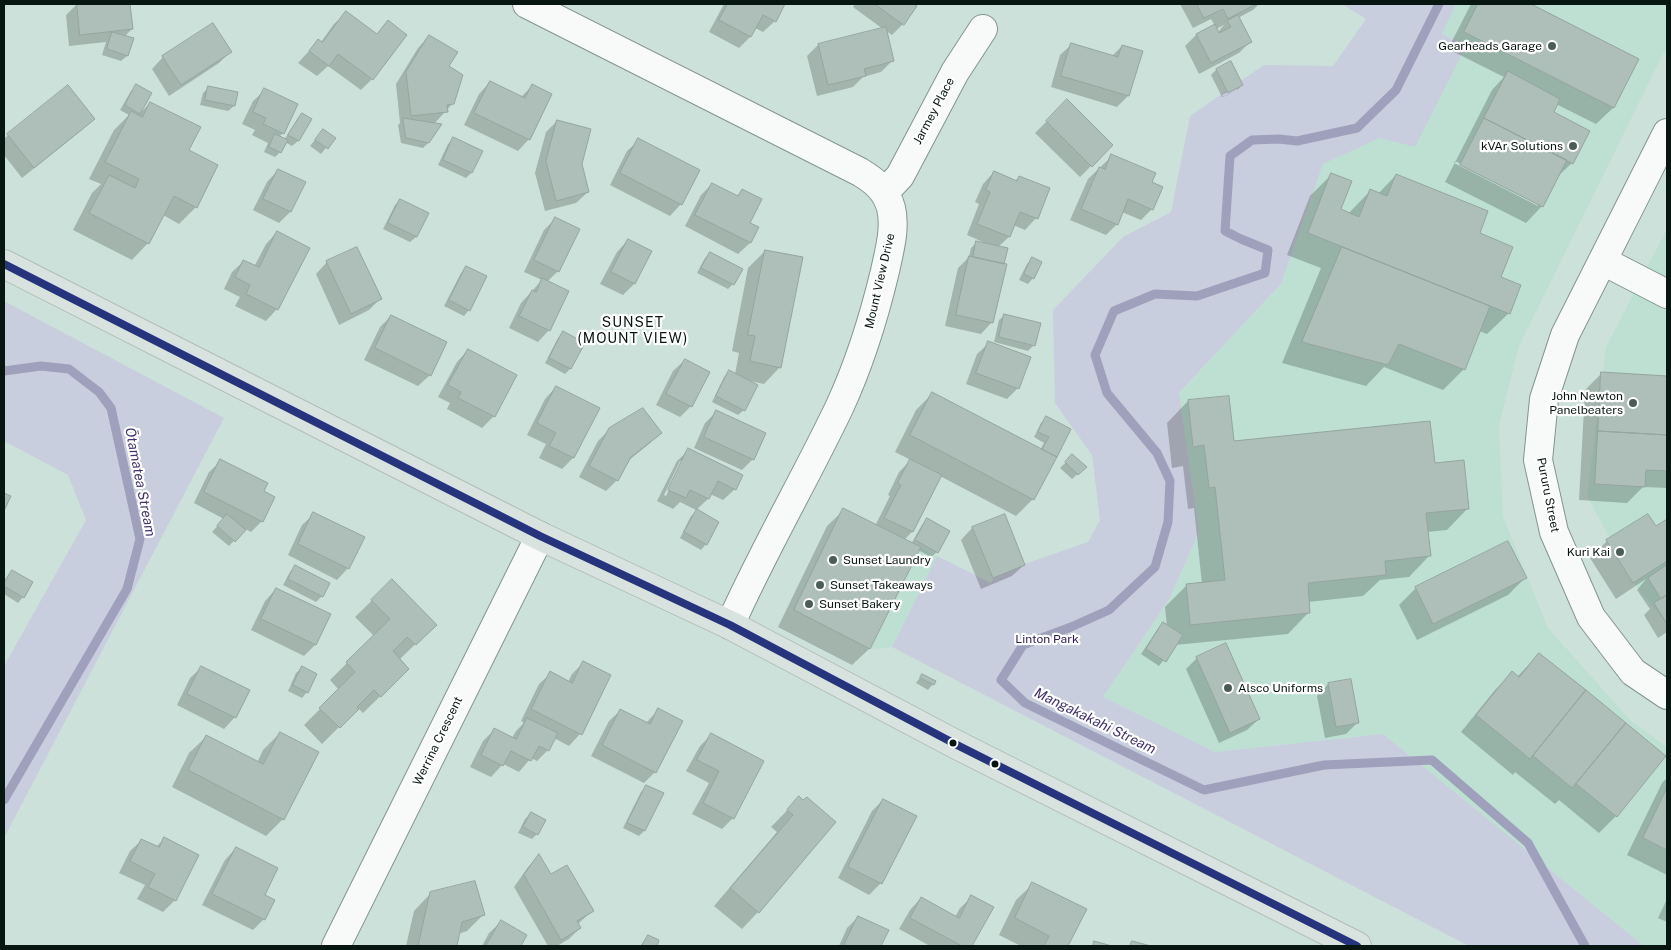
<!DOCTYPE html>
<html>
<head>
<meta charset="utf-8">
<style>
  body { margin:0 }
  #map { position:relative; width:1671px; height:950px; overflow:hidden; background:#cce1d9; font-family:"Public Sans",sans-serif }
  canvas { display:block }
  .frame { position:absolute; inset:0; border:5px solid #071611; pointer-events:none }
</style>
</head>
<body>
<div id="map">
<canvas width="1671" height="950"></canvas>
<div class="frame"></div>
</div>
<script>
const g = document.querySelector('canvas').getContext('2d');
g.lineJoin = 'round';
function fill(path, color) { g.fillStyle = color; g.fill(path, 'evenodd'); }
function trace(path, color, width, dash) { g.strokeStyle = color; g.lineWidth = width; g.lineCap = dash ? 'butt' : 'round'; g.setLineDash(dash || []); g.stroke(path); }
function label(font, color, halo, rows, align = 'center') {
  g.font = font + ' "Public Sans",sans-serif'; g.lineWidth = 4.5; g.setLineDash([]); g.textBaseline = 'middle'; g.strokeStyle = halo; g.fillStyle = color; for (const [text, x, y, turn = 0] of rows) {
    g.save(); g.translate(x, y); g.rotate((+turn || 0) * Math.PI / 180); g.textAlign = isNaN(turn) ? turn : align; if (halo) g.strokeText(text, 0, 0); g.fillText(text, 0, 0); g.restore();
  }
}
const built = new Path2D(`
  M1456 4H1667V46L1519 346 1499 425 1503 517 1548 628 1630 720 1667 747V946H1644L1383 734 1215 752 1103 697 1169 600 1199 532 1179 394 1281 284 1323 164 1380 138 1466 46 1442 34Z
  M1667 229V624L1635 585 1587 496 1606 347Z
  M843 508 937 556 892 647 870 649 794 610Z`);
const green = new Path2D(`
  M1342 4H1456L1442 34 1466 46 1415 147 1380 138 1323 164 1281 284 1179 393 1199 532 1169 600 1103 697 1215 752 1383 734 1644 946H1469L892 647 937 556 991 583 996 574 1088 542 1100 520 1092 455 1055 403 1053 310 1123 237 1171 212 1190 116 1264 65 1333 66 1366 19Z
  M4 301 224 418 4 838V666L86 520 68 475 4 441Z`);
const shadow = new Path2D(`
  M77 4H129L132 29 124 37 132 39 127 56 121 61 102 55 106 42 69 46 66 15Z
  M724 4H784L775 21 763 32 755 28 750 37 739 48 709 32Z
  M855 4H912L916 6 903 24 892 35 885 30 892 61 881 72 863 77 853 87 817 96 807 56 818 45 883 29 853 7Z
  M1180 4H1259L1253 10 1238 18 1250 42 1239 53 1199 74 1185 46 1196 35 1215 26 1211 19 1193 28ZM1224 25 1218 32 1216 29Z
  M1471 4H1528L1637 60 1613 108 1596 124 1556 104 1552 112 1572 163 1557 177 1542 206 1526 223 1445 182 1492 90 1504 77 1448 49ZM1455 161 1538 203V206L1454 163Z
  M346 13 376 35 388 22 372 79 361 90 328 66 317 76 298 63 318 41 321 42 334 24Z
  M429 36 447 67 453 103 434 124 428 143 423 148 401 143 398 125 400 123 396 84 418 48Z
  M1072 44 1112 56 1122 46 1128 96 1117 107 1051 87 1060 55Z
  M230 52 219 63 169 96 152 69 163 57Z
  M1216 70 1242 85 1237 90V87L1222 95 1223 97 1237 90 1222 97 1211 75Z
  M490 82 521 97 532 86 529 139 518 151 464 125 479 94Z
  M136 86 140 113 150 103 187 150 196 207 179 224 163 215 148 243 132 260 73 230 92 193 101 184 89 179 114 130 129 115 120 110 131 91Z
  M209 87 234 106 228 111 200 105 203 93Z
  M265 90 283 133 279 137 284 140 297 120 302 114 310 119 298 141 292 146 285 142 280 152 275 157 264 152 268 143 252 135 255 130 242 124 253 101Z
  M1067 101 1112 145 1080 177 1035 133Z
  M94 119 82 130 22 178 4 155V139L8 135Z
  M557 121 581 164 588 192 576 203 545 211 535 173 546 132Z
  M323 130 334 138 321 154 310 146Z
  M453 139 471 173 466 178 438 165 448 144Z
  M639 140 681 204 670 216 610 185 627 151Z
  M1112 156 1150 183 1152 209 1141 220 1122 212 1117 224 1106 235 1070 220 1088 179Z
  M278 170 304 182 290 212 279 223 253 210 267 182Z
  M994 172 1015 181 1019 177 1048 189 1036 218 1025 230 1013 225 1009 237 998 247 992 322 981 334 945 326 958 268 969 257 971 248 977 242 984 244 985 243 967 235 979 204 975 202 983 184Z
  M1332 174 1339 210 1348 214 1370 191 1378 194 1396 175 1478 234 1499 278 1509 313 1487 334 1479 331 1464 369 1443 390 1384 367 1366 386 1282 363 1321 268 1287 255 1310 196Z
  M712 184 736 197 742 191 749 223 757 228 750 243 738 254 685 226 701 195Z
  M400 200 427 214 416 237 410 242 383 229 395 205Z
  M555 219 578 230 558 271 547 282 549 330 538 342 509 328 521 303 542 280 524 272 544 230Z
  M277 232V309L266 321 235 306 240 297 224 289 232 272 244 261 254 267 266 244Z
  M628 240 650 251 634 284 623 295 600 284 617 252Z
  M765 251 780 367 764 384 750 381 744 410 738 415 712 402 724 377 730 371 735 374 739 353 732 351 748 268Z
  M710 253 733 284 728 289 697 273 705 258Z
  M1032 259 1033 278 1028 284 1019 280 1027 264Z
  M327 262 380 299 369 310 339 325 316 274Z
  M467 267 469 310 464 316 444 306 461 273Z
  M1005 315 1039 324 1033 346 1028 351 994 342 999 320Z
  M391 316 430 375 418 386 364 360 380 327Z
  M563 333 570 369 565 374 545 363 558 338Z
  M989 343 1018 388 1007 399 966 384 977 354Z
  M468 350 515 376 494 416 482 428 447 409 450 403 438 397 457 362Z
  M685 360 691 406 680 417 656 405 673 371Z
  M1602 373 1667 377V488L1643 487 1627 503 1579 500 1585 390Z
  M556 387 598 409 573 458 562 469 539 458 546 444 527 435 545 399Z
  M933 393 1040 450 1044 443 1034 437 1041 423 1046 418 1069 430 1033 499 1016 516 940 476 912 532 904 540 911 544 922 525 928 519 937 552 931 557 918 550 869 649 852 665 778 627 827 526 844 510 875 526 890 496 888 495 899 472 911 460 895 452 916 410Z
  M1188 401 1233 443 1434 464 1468 508 1447 530 1427 532 1430 555 1409 577 1380 580 1363 596 1308 602 1309 612 1288 634 1175 645 1159 666 1141 654 1158 629 1163 624 1167 626 1165 607 1186 586 1202 584 1194 508 1188 509 1183 466 1172 468 1167 423Z
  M716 412 753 459 742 470 694 448 705 423Z
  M610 429 661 433 649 444 628 461 617 480 606 491 579 477 598 441Z
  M689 450 735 489 723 500 710 494 708 499 696 510 680 502 673 509 657 501 677 461ZM680 461H683L666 496 664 495Z
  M1073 455 1085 467 1072 479 1060 468Z
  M221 461 262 492V521L251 532 245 529 229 546 212 532 224 519 194 503 209 472Z
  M697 511 706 544 701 550 680 538 691 516Z
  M314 514 348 568 337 580 288 555 302 525Z
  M1648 515 1655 528 1667 520V632L1658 638 1644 615 1650 609 1637 590 1646 579 1616 599 1590 558 1607 541Z
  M1004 516 1024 565 1012 576 981 589 961 540 972 528Z
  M295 567 328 583 322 596 316 602 283 585 290 572Z
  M12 571 23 597 18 603 4 594V581Z
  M1525 578 1508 595 1417 640 1399 605 1416 588Z
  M392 581 435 625 399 660 408 669 363 713 358 708 322 744 304 725 339 690 330 680 374 636 355 617Z
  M276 589 329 615 315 645 304 656 251 630 265 601Z
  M1539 654 1664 756 1616 816 1599 833 1559 800 1555 804 1515 772 1513 775 1461 732 1495 690 1512 673 1517 677Z
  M1197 658 1259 719 1247 730 1219 743 1186 669Z
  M583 663 610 676 580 734 569 746 554 738 548 750 537 761 531 758 519 772 503 764 491 777 470 767 483 741 495 729 512 738 516 731 524 723 521 721 539 684 551 673 568 682 572 674Z
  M202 667 235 717 224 729 177 705 190 678Z
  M302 668 307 692 302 698 288 691 296 673Z
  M922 675 933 684 928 690 916 683Z
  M1328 684 1357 723 1346 734 1325 738 1317 696Z
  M621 710 646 723 658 710 655 772 644 783 591 756 609 721Z
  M280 733 283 819 266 836 172 787 189 753 206 737 257 763 263 750Z
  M711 735 733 818 722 829 692 814 709 783 686 771 700 746Z
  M1667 778V875L1627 855 1662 783Z
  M647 786 644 831 639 836 623 828 641 792Z
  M799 798 803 802 758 912 742 929 714 906 777 832 771 827Z
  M883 800 915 817 881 883 869 895 838 878 872 811Z
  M531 814 537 834 532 839 518 833 525 819Z
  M164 839 197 856 175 900 163 912 137 899 145 885 119 873 130 851 142 840 156 847Z
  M236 848 263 896 264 919 253 930 202 905 225 860Z
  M539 856 550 876 592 911 578 924 580 928 569 939 557 946H548L514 887 528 867Z
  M1033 884 1085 910 1067 946H1021L999 935 1016 900Z
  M430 894 484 914 467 931 458 934 456 946H406L414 911Z
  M972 897 992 908 971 946H930L899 929 910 910 921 898 955 917 960 908Z
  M1667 899V922L1658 918Z
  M858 917 887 931 879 946H839L847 928Z
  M501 922 526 935 520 946H482L489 933Z
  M648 936 658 941 655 946H640Z`);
const stream = new Path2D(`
  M1439 4 1396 90 1357 128 1297 141 1279 139 1252 140 1230 156 1225 231 1241 239 1268 250 1265 273 1197 296 1155 294 1114 311 1095 355 1107 393 1157 453 1170 481 1168 522 1155 567 1109 610 1071 627 1023 645 1001 680 1025 703 1204 790 1324 765 1432 760 1528 843 1585 946
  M4 371 41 366 69 369 99 392 111 408 140 539 127 589 4 800`);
const building = new Path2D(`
  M77 4H130L133 29 80 35Z
  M728 4H785L776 22 763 15 751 37 719 20Z
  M875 4H914L917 6 904 25Z
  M1197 4H1256L1228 19 1223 9 1204 18Z
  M1478 4H1531L1639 59 1614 108 1464 32Z
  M346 11 377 34 388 20 407 35 373 80 338 54 329 66 309 51 318 39 322 42Z
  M1238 15 1252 42 1211 63 1196 34 1215 24 1219 33 1231 27 1227 21Z
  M213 23 232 52 181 85 162 56Z
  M886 27 894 61 864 69 866 76 828 85 818 44Z
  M112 32 134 38 128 56 107 49Z
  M429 35 458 52 449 66 463 75 454 104 447 105 448 112 411 116 406 72Z
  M1071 43 1118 57 1122 45 1143 51 1129 96 1061 76Z
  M1231 61 1243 85 1228 93 1216 69Z
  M1508 71 1560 99 1554 112 1590 131 1573 164 1484 118Z
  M490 81 525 98 532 84 552 94 530 140 474 113Z
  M136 84 152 93 140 114 125 105Z
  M68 85 95 119 34 168 7 134Z
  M208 86 238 92 235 106 205 100Z
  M264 88 298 104 284 134 263 124 266 118 253 112Z
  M1067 99 1113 145 1092 167 1046 121Z
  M150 102 201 127 189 150 218 165 197 208 174 196 149 244 89 213 109 175 135 188 139 179 105 162 131 111 142 117Z
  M302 113 312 119 299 141 288 135Z
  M403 118 442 124 429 143 406 138Z
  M1484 118 1567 160 1543 207 1460 165Z
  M557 120 591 129 582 164 589 192 556 201 546 161Z
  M323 129 336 138 328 149 315 140Z
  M275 134 288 140 281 153 269 147Z
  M453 137 483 151 472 173 443 160Z
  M638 138 700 170 682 205 620 173Z
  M1111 154 1156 173 1152 182 1163 187 1153 210 1128 199 1118 225 1081 209 1099 167 1105 169Z
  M278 169 306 182 291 212 263 199Z
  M994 171 1017 181 1019 176 1050 188 1038 219 1020 212 1010 237 977 224 990 192 986 190Z
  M1331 173 1352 181 1341 209 1359 217 1370 189 1387 196 1396 174 1488 211 1480 233 1513 247 1501 277 1521 285 1510 314 1308 233Z
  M712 183 738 196 742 189 762 199 750 223 759 227 751 243 695 215Z
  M400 199 429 213 417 237 388 223Z
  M555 217 580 229 559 272 534 260Z
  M277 231 310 248 278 310 246 294 250 285 235 277 243 260 259 267Z
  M628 239 652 251 635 284 611 272Z
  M976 241 1008 248 1004 264 973 257Z
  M357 247 382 299 351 314 326 261Z
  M1342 247 1490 306 1465 370 1399 344 1388 365 1302 342Z
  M765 250 803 257 781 368 750 361 755 336 748 335Z
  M710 252 743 269 734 285 701 268Z
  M969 256 1007 264 993 323 956 315Z
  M1032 257 1042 262 1034 279 1024 274Z
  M466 266 487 276 470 311 449 300Z
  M542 278 569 291 550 331 519 316 532 290 536 292Z
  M1004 314 1041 323 1035 346 999 337Z
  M391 315 447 342 431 376 375 348Z
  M563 331 585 343 571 369 549 358Z
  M988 341 1031 357 1019 389 976 373Z
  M468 349 517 375 495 417 458 398 461 392 448 385Z
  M685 359 710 372 692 407 666 394Z
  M729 370 758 385 745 411 716 396Z
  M1601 372 1667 376V435L1598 431Z
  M556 386 600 408 574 458 549 446 556 433 537 423Z
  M932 392 1057 457 1034 500 910 435Z
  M1229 396 1234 441 1430 421 1435 463 1464 460 1469 509 1426 513 1431 556 1385 561 1386 575 1308 583 1310 613 1190 625 1186 584 1225 580 1215 487 1209 488 1204 445 1193 447 1188 400Z
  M643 408 662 433 631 457 618 481 589 466 609 428Z
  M716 410 766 433 754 460 704 437Z
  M1046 416 1071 429 1057 457 1042 449 1049 437 1038 432Z
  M1598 431 1667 435V471L1646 470 1645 487 1595 484Z
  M688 448 743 475 736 490 718 481 709 499 690 490 686 498 668 490Z
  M1072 454 1087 467 1078 475 1065 462Z
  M220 459 268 483 264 491 275 497 263 522 204 492Z
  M910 459 942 475 913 532 884 518 901 485 898 483Z
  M4 493 11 496 4 511Z
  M843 508 921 547 870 649 794 610Z
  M697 509 719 522 707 545 684 532Z
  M313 512 365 537 349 569 298 544Z
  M227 514 246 530 235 542 217 526Z
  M1005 514 1025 565 993 578 972 527Z
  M1648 514 1656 526 1667 519V561L1633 583 1606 540Z
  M927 518 950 531 938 553 915 540Z
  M1508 541 1527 578 1433 624 1415 587Z
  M295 565 330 583 323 597 288 579Z
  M1667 565V595L1661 599 1648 578Z
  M12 570 33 582 24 598 4 586V583Z
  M392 579 437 625 416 645 407 637 393 651 409 669 381 697 374 690 357 707 359 709 340 728 319 708 355 672 346 662 390 619 371 600Z
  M276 588 331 614 316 645 261 619Z
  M1667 595V624L1654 603Z
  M1163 622 1183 635 1166 662 1146 649Z
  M1226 643 1260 719 1230 733 1196 657Z
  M1539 653 1586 690 1530 759 1476 715 1512 671 1519 677Z
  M583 661 611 675 582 735 531 709 550 671 572 683Z
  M201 666 250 690 236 718 187 694Z
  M302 666 317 674 308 693 293 685Z
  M922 674 936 681 934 685 920 678Z
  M1351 679 1359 723 1336 727 1328 683Z
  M1586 690 1626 723 1572 788 1533 756Z
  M658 708 683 721 656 773 602 745 620 709 650 724Z
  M527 718 558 733 549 751 539 746 531 761 511 751 503 766 481 755 494 728 516 739Z
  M1626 723 1666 756 1617 817 1576 784Z
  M280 732 319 752 284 820 188 770 206 735 263 764Z
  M711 733 764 761 734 819 703 803 719 771 697 760Z
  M646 785 664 793 645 831 627 823Z
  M1667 788V850L1643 838Z
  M799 796 803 800 807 797 836 822 759 913 730 888 793 815 787 810Z
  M883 799 917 816 882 884 848 867Z
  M531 812 546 820 538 835 523 827Z
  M164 837 199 855 176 901 148 887 155 874 130 861 141 839 159 847Z
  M236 847 278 868 265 895 275 900 265 920 212 894Z
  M539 854 551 874 567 865 594 911 577 921 581 928 561 940 524 875Z
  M475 881 485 915 462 922 457 946H418L430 892Z
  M1032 882 1087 909 1068 946H1044L1049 936 1015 918Z
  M971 895 994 907 972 946H962L910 918 921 897 959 918Z
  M858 916 889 930 881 946H848L844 945Z
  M501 920 527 935 521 946H486Z
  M648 935 659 940 657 946H642Z
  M1094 941 1112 946H1093Z
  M1132 941 1151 946H1130Z`);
const minor = new Path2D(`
  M527 4 860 172C875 181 886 190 891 208 896 228 889 252 885 271 874 317 859 365 839 408 804 481 763 551 730 625
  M1667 133 1565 335 1544 399 1538 460 1554 532 1591 617 1633 672 1667 695
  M885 192 900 176 955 72 983 29
  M1603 261 1667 294
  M336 946 540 536`);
const major = new Path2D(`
  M4 264 540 536 730 625 959 746 1357 946`);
const bus1 = new Path2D(`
  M4 264 540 536 730 625 959 746 1357 946`);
const markers = [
  [1552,46,5,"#4c5d57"],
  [1573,146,5,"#4c5d57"],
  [1633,403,5,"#4c5d57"],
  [1620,552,5,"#4c5d57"],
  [833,560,5,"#4c5d57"],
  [820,585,5,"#4c5d57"],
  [809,604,5,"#4c5d57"],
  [1228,688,5,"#4c5d57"],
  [953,743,4.5,"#071611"],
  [995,764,4.5,"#071611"]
];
const poiNames = [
  ["Gearheads Garage",1542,46],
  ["kVAr Solutions",1563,146],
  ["John Newton",1623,396],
  ["Panelbeaters",1623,410],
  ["Kuri Kai",1610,552],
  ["Sunset Laundry",843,560,"left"],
  ["Sunset Takeaways",830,585,"left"],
  ["Sunset Bakery",819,604,"left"],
  ["Alsco Uniforms",1238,688,"left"]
];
const streetNames = [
  ["Jarmey Place",934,111,-62],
  ["Mount View Drive",880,281,-77],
  ["Pururu Street",1548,495,79],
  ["Werrina Crescent",438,741,-64]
];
const parkNames = [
  ["Linton Park",1047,639]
];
const neighbourhoodNames = [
  ["SUNSET",633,323],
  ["(MOUNT VIEW)",633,339]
];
const waterNames = [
  ["Ōtamatea Stream",140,482,79],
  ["Mangakakahi Stream",1095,721,26]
];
fill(built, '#bde0d3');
fill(green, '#c8cedd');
fill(shadow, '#0003');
trace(stream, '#9ea0bc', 9);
fill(building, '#aebeb8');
trace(building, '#95a59f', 1);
trace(minor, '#84958e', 30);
trace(major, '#b2bdb9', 30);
trace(minor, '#f7faf9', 28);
trace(major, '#d8e2df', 28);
trace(bus1, '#26347d', 8);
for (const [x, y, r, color] of markers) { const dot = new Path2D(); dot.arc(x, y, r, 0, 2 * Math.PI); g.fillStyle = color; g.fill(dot); trace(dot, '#fff', 2); }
label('12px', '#071611', '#fff', poiNames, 'right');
label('12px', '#071611', '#fff', streetNames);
label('12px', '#2c1c54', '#fff', parkNames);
g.letterSpacing = '1px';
label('14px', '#071611', '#fff', neighbourhoodNames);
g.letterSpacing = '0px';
label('italic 14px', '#41336c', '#fff', waterNames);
</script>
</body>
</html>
